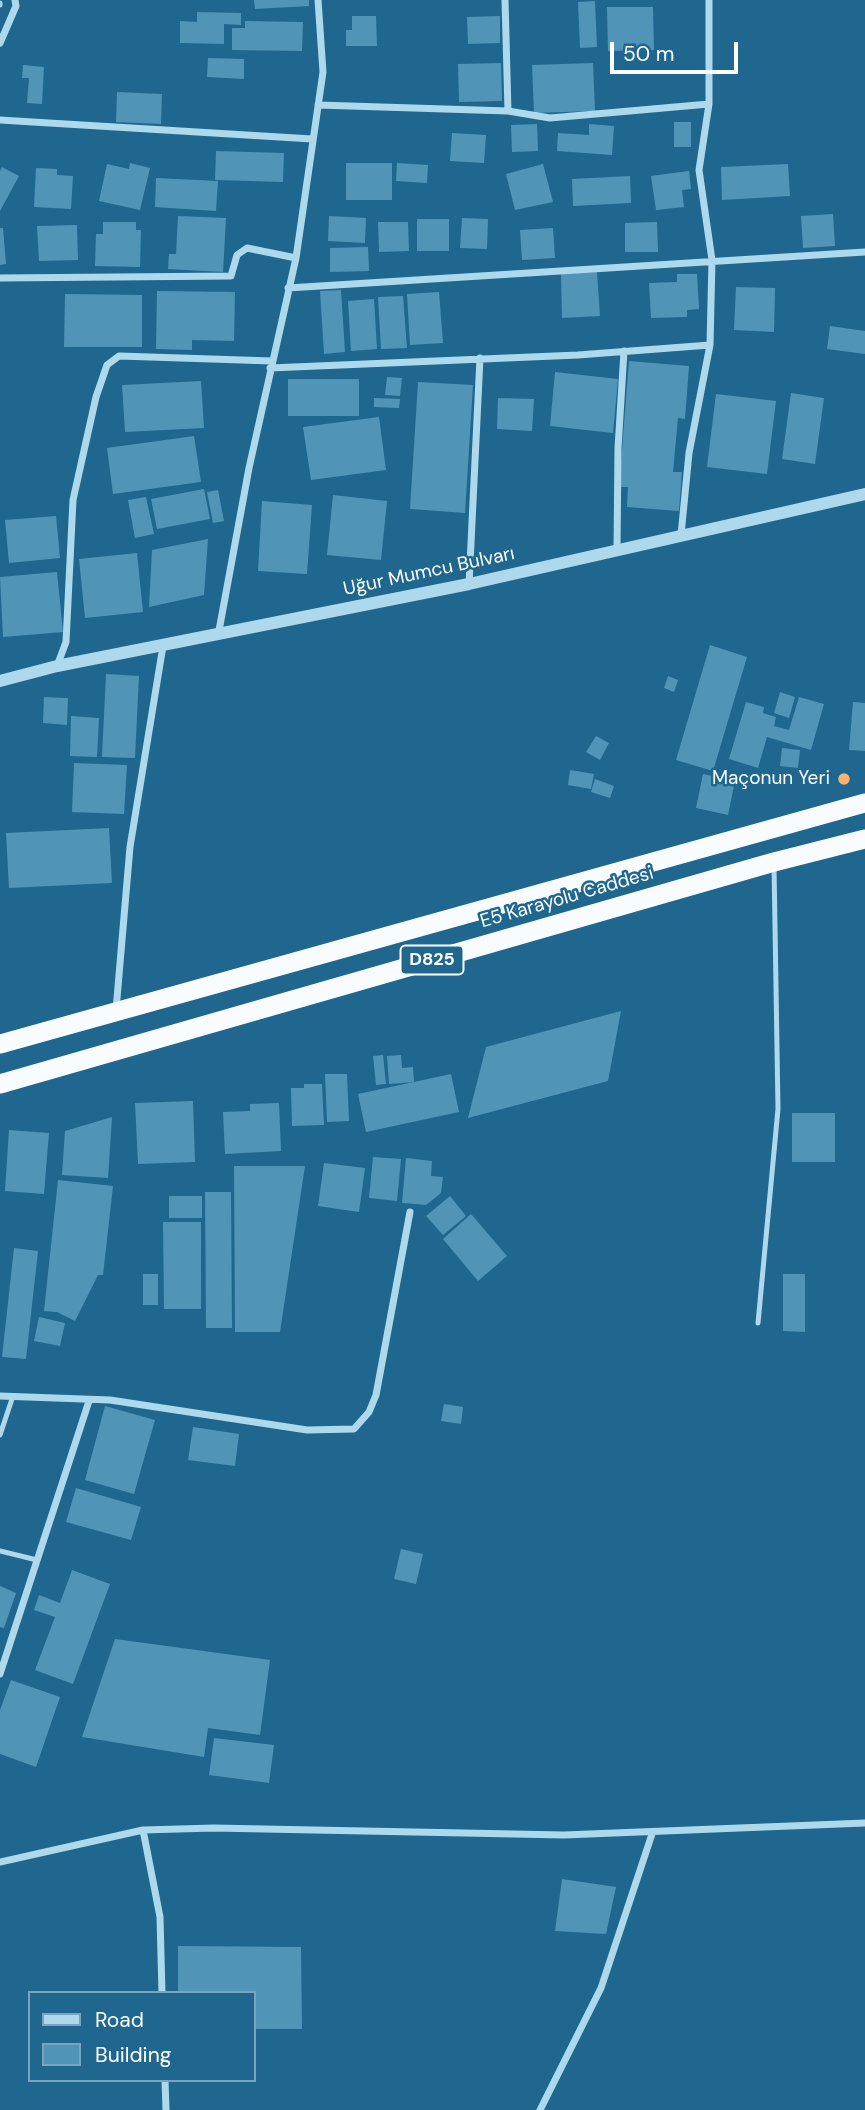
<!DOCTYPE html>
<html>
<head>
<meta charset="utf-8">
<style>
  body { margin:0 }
  #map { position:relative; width:865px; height:2110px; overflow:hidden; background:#1f678e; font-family:"DM Sans",sans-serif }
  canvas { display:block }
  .legend { position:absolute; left:28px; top:1991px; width:228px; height:91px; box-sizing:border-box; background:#1f678e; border:2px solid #79a4bb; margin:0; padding:9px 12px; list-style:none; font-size:21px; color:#fff }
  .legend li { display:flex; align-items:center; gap:14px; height:35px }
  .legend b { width:35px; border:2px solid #79a4bb }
  .scale { position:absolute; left:610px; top:42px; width:128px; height:32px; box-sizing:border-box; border:4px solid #fff; border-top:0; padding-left:9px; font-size:21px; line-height:24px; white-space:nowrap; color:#fff; -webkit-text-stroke:5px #1f678e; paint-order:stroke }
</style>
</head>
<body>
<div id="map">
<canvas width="865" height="2110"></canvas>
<ul class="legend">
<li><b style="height:9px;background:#aed8ec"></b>Road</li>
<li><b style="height:19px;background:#5095b8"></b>Building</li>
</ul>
<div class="scale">50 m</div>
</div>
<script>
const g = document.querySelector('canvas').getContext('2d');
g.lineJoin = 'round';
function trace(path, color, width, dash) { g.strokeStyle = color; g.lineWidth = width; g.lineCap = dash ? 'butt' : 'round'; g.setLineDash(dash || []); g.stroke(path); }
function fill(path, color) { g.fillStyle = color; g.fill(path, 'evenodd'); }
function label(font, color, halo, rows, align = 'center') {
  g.font = font + ' "DM Sans",sans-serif'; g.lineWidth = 5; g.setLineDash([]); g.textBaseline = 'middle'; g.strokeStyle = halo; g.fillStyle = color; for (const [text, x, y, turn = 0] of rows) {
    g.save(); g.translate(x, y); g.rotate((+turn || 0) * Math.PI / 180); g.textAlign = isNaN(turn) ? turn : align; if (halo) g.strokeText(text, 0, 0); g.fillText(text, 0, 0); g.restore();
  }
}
const stream = new Path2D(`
  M0 3V5`);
const building = new Path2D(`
  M254 0H309V6L255 9Z
  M595 1 597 47 580 48 578 2Z
  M607 7H653L654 50 608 51Z
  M197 12 241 13V25L224 24V44L180 43V21L197 22Z
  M352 16H376L377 46H346V30H352Z
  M500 16V43L468 44 467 17Z
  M245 21 303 22 302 51 232 50V28H245Z
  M208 58 244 59V79L207 77Z
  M501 63 502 101 459 102 458 64Z
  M593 63 595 111 534 113 532 65Z
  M23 65 44 67 42 104 27 103 29 78H22Z
  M117 92 162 94 161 124 116 122Z
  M674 122H691V147H674Z
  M537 124 538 151 512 152 511 125Z
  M589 124 614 126 612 155 557 151 558 133 589 135Z
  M452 133 486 135 484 163 450 161Z
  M216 151 284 153 283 182 215 180Z
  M130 163 150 168 140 210 99 201 107 164 129 169Z
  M346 163H392V200H346Z
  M397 163 428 165 427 183 396 181Z
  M543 164 553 202 515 210 506 174Z
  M788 164 790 196 722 200 721 167Z
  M2 167 19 176 0 211V171Z
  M36 168 57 169V175L73 176 71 209 34 207Z
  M689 171 691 189 682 190 684 207 656 210 651 176Z
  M630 176 631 203 573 206 572 179Z
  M156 178 218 181 216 211 155 207Z
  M833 214 835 246 803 248 801 216Z
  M178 216 226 218 223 272 168 269 169 254H176Z
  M329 216 366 218 365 243 328 241Z
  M462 218 488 219 487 249 460 248Z
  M417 219H449V251H417Z
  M103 222H136V230H141L140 267 95 266 96 234H103Z
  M378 222H408L409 251 379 252Z
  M657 222 658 252H625V223Z
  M77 225 78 260 39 261 37 226Z
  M0 228H3L6 264 0 265Z
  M553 228 555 258 522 260 520 230Z
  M368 247 369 271 330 272V248Z
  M597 272 600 316 562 318 561 274Z
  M677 274H697L699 309 687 310V317L651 318 649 283 677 282Z
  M736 287 775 288 774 332 734 330Z
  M341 290 345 352 324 354 320 291Z
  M157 291 235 292 234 341 192 340V350L156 349Z
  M439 292 443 343 410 345 407 294Z
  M65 294 142 295V347H64Z
  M403 296 407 348 381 349 378 297Z
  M374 299 377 349 351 351 348 301Z
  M830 326 865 331V354L827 349Z
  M629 361 689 366 685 419 678 418 673 472H682L679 511 627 507 628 487H619Z
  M555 372 618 379 613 433 550 426Z
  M387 377 402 378 400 396 385 395Z
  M288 379H359V416H288Z
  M201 381 204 428 125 432 122 385Z
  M418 382 473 385 465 513 410 509Z
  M791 393 824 398 815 464 782 459Z
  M716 394 776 401 767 474 707 467Z
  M374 398 400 399 399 408 374 407Z
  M498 398 534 399 532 431 497 429Z
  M379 417 386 470 311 480 303 427Z
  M194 436 201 482 113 494 107 448Z
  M204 489 210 519 157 529 151 499Z
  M218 490 224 521 213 523 207 492Z
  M333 495 387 501 381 560 327 555Z
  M146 497 154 534 135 538 128 500Z
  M262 501 312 505 307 574 258 571Z
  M56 516 60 558 9 563 5 520Z
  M208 539 204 595 149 607 152 550Z
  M137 553 143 612 85 618 79 559Z
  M57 572 63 632 3 637 0 577Z
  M710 645 747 657 713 771 676 760Z
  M106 674 139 676 135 758 102 757Z
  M668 676 678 680 674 692 664 688Z
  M780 692 795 697 789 718 774 713Z
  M44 697 68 698 67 725 43 723Z
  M799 697 824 704 811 750 767 737 758 768 729 759 746 702 764 707 763 713 776 717 774 726 789 730Z
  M853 702 865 703V751L849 750Z
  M71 716 99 718 97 757 70 756Z
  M596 736 609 743 600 760 586 752Z
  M782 748 800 750 798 768 780 766Z
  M74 763 127 765 124 814 72 812Z
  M570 770 594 774 591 789 568 785Z
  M703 774 735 781 728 815 696 808Z
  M595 779 614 786 610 798 591 792Z
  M109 828 112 883 9 888 6 833Z
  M621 1011 608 1081 468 1118 486 1047Z
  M383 1055 386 1084 376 1085 373 1056Z
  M401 1055 402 1068 413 1067 414 1082 389 1084 387 1056Z
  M325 1074H347L349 1121 327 1122Z
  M451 1074 459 1112 366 1132 358 1094Z
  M304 1084H322L324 1125 292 1126 291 1088H304Z
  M193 1101 195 1162 138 1164 135 1103Z
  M279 1103 281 1151 225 1154 223 1112 250 1111V1104Z
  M792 1113H835V1162H792Z
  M112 1117 108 1178 62 1175 65 1131Z
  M9 1130 49 1133 44 1194 5 1191Z
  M373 1157 401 1159 397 1201 369 1198Z
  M406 1158 432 1161 431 1176 443 1177 441 1193 426 1205 402 1203Z
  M324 1163 365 1168 359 1212 318 1206Z
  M234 1166H305L280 1332H235Z
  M58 1180 113 1186 103 1275H98L75 1321 57 1312 44 1311Z
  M205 1192H231L232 1328H206Z
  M169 1196H202V1218H169Z
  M450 1196 466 1216 443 1235 426 1216Z
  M471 1214 507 1256 478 1281 443 1239Z
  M163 1222H201V1309H164Z
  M14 1248 38 1251 26 1359 2 1357Z
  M143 1274H158V1305H143Z
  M783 1274H805V1332L783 1331Z
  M39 1317 65 1323 60 1346 34 1341Z
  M444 1404 463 1407 461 1424 441 1421Z
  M105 1406 155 1420 134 1494 85 1480Z
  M193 1427 239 1434 235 1466 188 1460Z
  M76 1488 141 1507 131 1540 66 1522Z
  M401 1549 423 1554 416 1584 394 1579Z
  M72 1570 110 1584 73 1684 35 1670 55 1617 34 1610 39 1595 60 1603Z
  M0 1586 16 1593 4 1628 0 1627Z
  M115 1639 270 1660 260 1735 208 1728 204 1757 82 1737Z
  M11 1680 60 1697 36 1767 0 1754V1710Z
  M214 1738 274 1745 269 1783 209 1775Z
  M562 1879 616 1887 606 1934 555 1931Z
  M178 1946 301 1947 302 2029H254V1993H178Z`);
const service = new Path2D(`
  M758 1323 778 1109 774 865
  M0 1435 13 1396
  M0 1551 37 1560`);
const minor = new Path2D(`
  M505 0 508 111
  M0 43 16 6 15 0
  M318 105 508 111 550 118 709 104
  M0 120 312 139
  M0 278 231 276 237 255 247 248 296 258
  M288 288 865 252
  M270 368 578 355 710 345
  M681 535 689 453 710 345 712 260 699 170 709 104V0
  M617 550 618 448 624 351
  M469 584 480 358
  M218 636 249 468 296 258 323 72 318 0
  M57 666 66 642 73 500 96 397 107 365 119 356 272 361
  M116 1010 130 847 163 646
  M0 1396 110 1400 307 1430 354 1429 369 1412 376 1395 410 1212
  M0 1674 89 1401
  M143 1830 160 1917 162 1993
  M0 1862 143 1830 214 1828 564 1835 865 1823
  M165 2080 166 2110
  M540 2110 601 1988 652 1834`);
const tertiary = new Path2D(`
  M0 681 57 666 469 584 865 494`);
const trunk = new Path2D(`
  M0 1044 865 803
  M0 1084 774 862 865 839`);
const markers = [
  [844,779,7,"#fab36e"]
];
const shields = [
  [432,960,63]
];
const shieldNames = [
  ["D825",432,960]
];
const streetNames = [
  ["Uğur Mumcu Bulvarı",429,572,-12],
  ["E5 Karayolu Caddesi",567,898,-16]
];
const poiNames = [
  ["Maçonun Yeri",830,779]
];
trace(stream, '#a1d5ee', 5);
fill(building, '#5095b8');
trace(service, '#aed8ec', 5);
trace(minor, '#aed8ec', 7);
trace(tertiary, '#aed8ec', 12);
trace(trunk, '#f9fcff', 19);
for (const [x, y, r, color] of markers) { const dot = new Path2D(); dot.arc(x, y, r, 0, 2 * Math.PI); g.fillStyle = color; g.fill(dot); trace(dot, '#1f678e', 2.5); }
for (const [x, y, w] of shields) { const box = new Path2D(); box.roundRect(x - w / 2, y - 14.5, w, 29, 5); g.fillStyle = '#1f678e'; g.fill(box); trace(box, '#fff', 2); }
label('bold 18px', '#fff', null, shieldNames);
label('19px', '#fff', '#1f678e', streetNames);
label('19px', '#fff', '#1f678e', poiNames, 'right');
</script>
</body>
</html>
